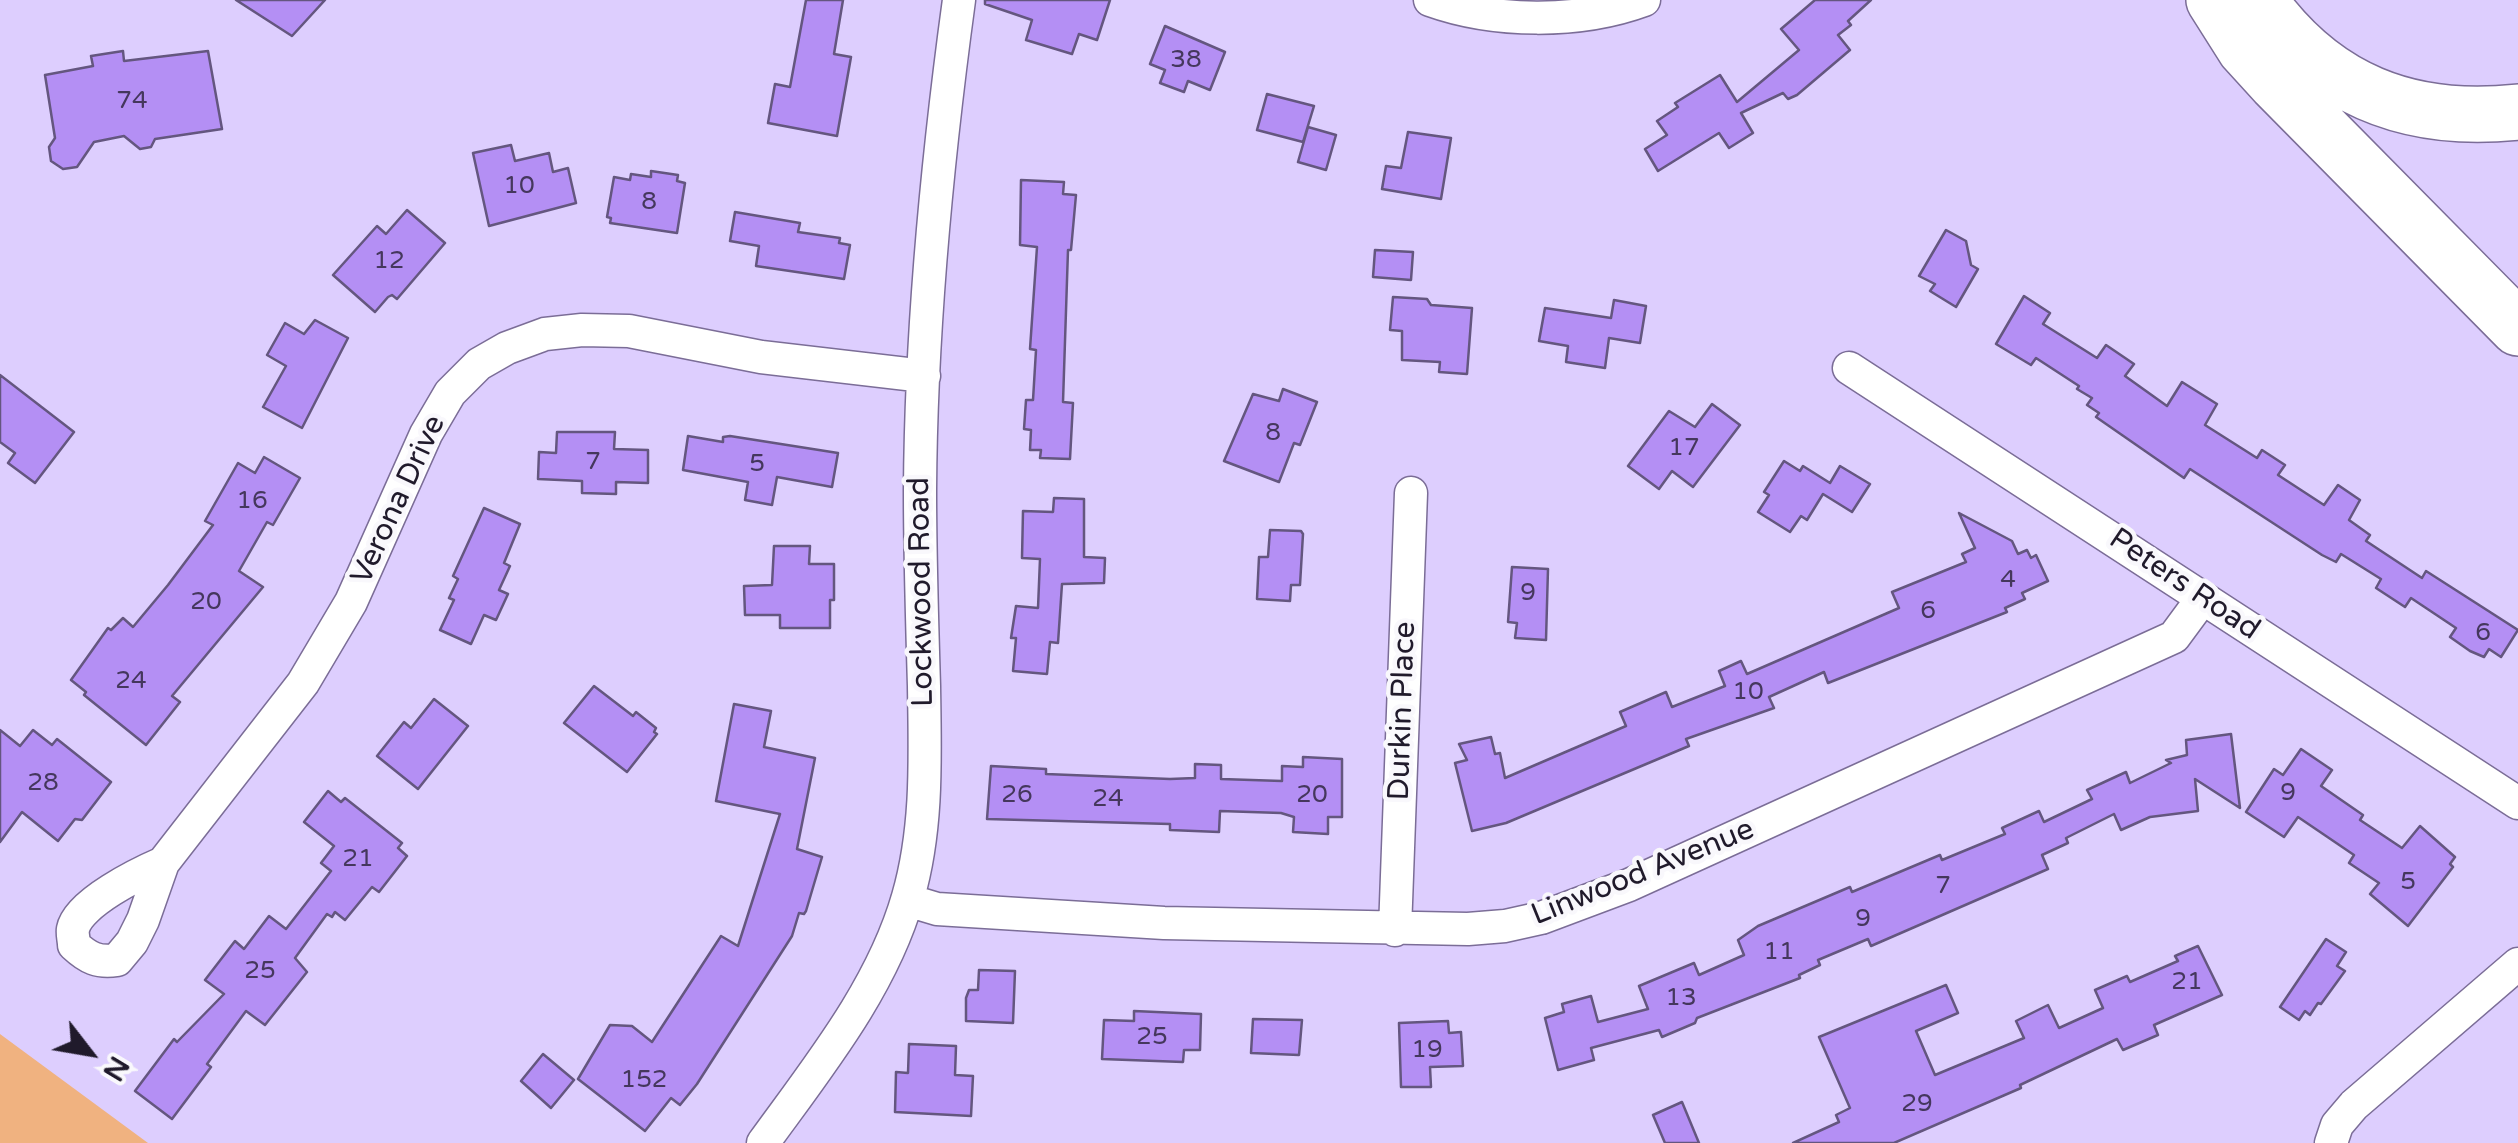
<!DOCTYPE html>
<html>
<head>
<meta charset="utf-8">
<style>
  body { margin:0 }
  #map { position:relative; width:2518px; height:1143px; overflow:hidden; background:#ddcefe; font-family:"Varela Round",sans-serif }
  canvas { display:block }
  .north { position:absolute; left:40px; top:1003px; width:100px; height:100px; -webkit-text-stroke:8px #f9f8fc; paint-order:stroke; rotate:121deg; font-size:28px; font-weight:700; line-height:40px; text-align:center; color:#201a2b }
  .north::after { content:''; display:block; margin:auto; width:35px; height:45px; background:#201a2b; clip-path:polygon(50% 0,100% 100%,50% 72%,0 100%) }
</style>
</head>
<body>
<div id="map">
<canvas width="2518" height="1143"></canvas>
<div class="north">N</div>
</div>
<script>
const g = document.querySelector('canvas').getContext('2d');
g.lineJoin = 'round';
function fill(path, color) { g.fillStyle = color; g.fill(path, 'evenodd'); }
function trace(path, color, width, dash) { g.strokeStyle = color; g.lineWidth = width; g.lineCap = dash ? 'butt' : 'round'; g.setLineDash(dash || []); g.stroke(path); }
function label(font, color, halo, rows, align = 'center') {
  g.font = font + ' "Varela Round",sans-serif'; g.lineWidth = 9; g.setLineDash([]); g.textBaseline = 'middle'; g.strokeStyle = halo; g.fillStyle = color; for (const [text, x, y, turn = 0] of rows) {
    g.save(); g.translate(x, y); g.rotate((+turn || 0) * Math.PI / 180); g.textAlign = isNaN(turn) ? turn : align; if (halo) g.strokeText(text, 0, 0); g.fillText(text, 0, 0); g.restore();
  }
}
const green = new Path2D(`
  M0 1034 148 1143H0Z`);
const building = new Path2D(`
  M236 0H325L292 36Z
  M806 0H843L834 54 851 57 837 136 768 123 775 84 790 87Z
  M985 0H1110L1097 40 1079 34 1072 54 1026 40 1032 20 985 4Z
  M1815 0H1871L1848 21 1851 25 1838 35 1850 50 1797 95 1788 99 1783 93 1741 113 1753 133 1729 148 1719 133 1658 171 1645 149 1667 135 1657 121 1678 107 1675 103 1720 75 1737 102 1799 50 1781 29Z
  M1165 26 1225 52 1210 90 1188 81 1184 92 1160 83 1165 70 1150 64Z
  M123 51 124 61 208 51 222 129 155 139 151 147 140 149 124 136 94 142 77 167 63 169 51 161 49 147 55 138 45 75 93 66 91 56Z
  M1267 94 1314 106 1303 142 1257 130Z
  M1308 127 1336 135 1326 170 1298 162Z
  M1408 132 1451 138 1441 199 1382 189 1386 166 1401 168Z
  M511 145 515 161 549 153 553 172 568 168 576 203 489 226 473 153Z
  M651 171 678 175 677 181 685 183 677 233 610 223 611 218 607 217 614 177 630 180 631 174 651 177Z
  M1021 180 1064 182 1063 194 1076 195 1071 250H1068L1063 402 1073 403 1070 459 1040 458 1041 450H1030L1031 430 1024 429 1026 400H1033L1036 350 1030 349 1037 247 1020 245Z
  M407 210 445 243 397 299 392 295 388 297 375 312 333 275 377 226 386 234Z
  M735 212 800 223 798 232 840 238 839 243 850 245 844 279 756 266 759 246 730 241Z
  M1946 230 1966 241 1971 265 1978 269 1956 307 1930 291 1935 284 1919 276Z
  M1375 250 1413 252 1411 280 1373 277Z
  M2024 296 2050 313 2043 324 2097 358 2106 345 2134 364 2125 376 2167 406 2182 382 2217 404 2205 425 2257 458 2262 450 2285 465 2278 475 2324 505 2338 485 2360 500 2349 520 2370 535 2366 541 2422 578 2426 571 2518 630 2501 657 2489 649 2484 657 2470 651 2450 637 2456 628 2411 598 2405 607 2376 588 2381 579 2341 554 2336 562 2322 555 2190 469 2184 478 2096 417 2099 413 2087 405 2092 398 2077 389 2079 386 2036 358 2031 365 1996 344Z
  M1393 297 1427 299 1431 305 1472 308 1467 374 1439 372 1440 362 1402 360V331L1390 330Z
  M1614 300 1646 306 1640 343 1609 338 1605 368 1566 362 1568 346 1539 341 1545 308 1611 318Z
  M315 320 348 338 302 428 263 407 286 366 267 355 285 323 304 334Z
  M0 375 74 432 35 483 8 463 15 453 0 442Z
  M1283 389 1317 402 1300 445 1294 443 1279 482 1224 461 1253 394 1279 401Z
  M1712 404 1740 425 1693 487 1672 471 1659 489 1628 466 1669 411 1695 427Z
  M557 432H615L614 449 648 450V483L616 482V494L582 493V481L538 479 539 452 556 453Z
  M688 436 723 442V437L730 436 838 453 832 487 777 477 772 505 745 500 748 482 683 470Z
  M264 457 300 478 273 525 267 522 239 571 263 587 172 696 180 702 146 745 84 695 86 692 71 680 108 628 111 630 123 618 133 627 168 585 213 525 205 521 238 463 255 473Z
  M1784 461 1800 471 1803 466 1830 483 1840 466 1870 484 1852 512 1823 494 1807 520 1801 516 1790 532 1758 512 1769 495 1764 492Z
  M1054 498 1084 499V557L1105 558 1104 583 1062 584 1058 643 1050 642 1047 674 1013 671 1016 638H1011L1016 606 1038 608 1040 559 1022 558 1023 511 1053 512Z
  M484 508 520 524 504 563 510 566 499 590 508 594 496 620 484 615 471 644 440 630 454 600 449 598 458 579 453 576Z
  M1959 513 2012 541 2018 554 2027 550 2031 558 2036 555 2048 581 2022 593 2025 599 2005 608 2007 612 1828 683 1824 672 1769 697 1774 708 1686 739 1689 746 1506 823 1472 831 1455 763 1467 760 1459 744 1491 737 1495 754 1500 753 1505 778 1626 726 1620 712 1666 692 1672 707 1725 686 1719 671 1741 661 1747 674 1899 608 1892 592 1966 562 1962 554 1975 548Z
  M1270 530 1301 531 1303 534 1300 585H1291L1290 601 1257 599 1259 557H1268Z
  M774 546H810L809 564H834V600H830V628H780V615H745L744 586 772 585Z
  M1512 567 1548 569 1546 640 1515 638 1517 623 1508 622Z
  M594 686 633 716 636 712 656 728 654 732 657 734 627 772 564 723Z
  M434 699 468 726 418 789 377 756 404 722 411 728Z
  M734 704 771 711 764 747 815 758 797 849 822 857 806 911 804 914 799 913 792 936 697 1084 680 1105 671 1098 645 1131 578 1079 610 1025 632 1026 652 1042 721 936 738 946 780 814 716 801Z
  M0 730 20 746 33 730 52 745 57 739 111 782 82 820 75 819 58 841 22 812 0 842Z
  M2231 734 2240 808 2195 779 2198 811 2150 817 2121 830 2114 814 2066 838 2068 843 2042 855 2048 869 1871 946 1868 939 1818 960 1820 965 1799 975 1800 978 1697 1018 1695 1023 1662 1037 1659 1030 1591 1048 1594 1060 1558 1070 1545 1018 1564 1012 1562 1004 1591 996 1598 1022 1648 1009 1639 986 1694 963 1699 975 1744 955 1738 940 1758 926 1850 887 1852 892 1940 855 1942 860 2005 834 2002 828 2039 811 2044 822 2092 799 2087 790 2126 772 2130 783 2171 763 2166 760 2187 755 2186 740Z
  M2301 749 2332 770 2321 786 2363 815 2360 820 2402 848 2420 826 2455 857 2450 864 2453 867 2408 926 2370 894 2379 883 2349 863 2354 855 2298 817 2284 837 2246 812 2274 769 2283 775Z
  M1303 757 1342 759V817H1328V834L1293 832 1294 817 1281 813 1220 811 1219 832 1170 830V824L987 819 991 766 1046 769V774L1170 779 1195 778V764L1221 765V779L1282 781V766L1303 767Z
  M328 791 341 802 345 798 402 843 398 848 407 856 379 892 372 887 345 920 335 912 332 917 327 914 295 958 307 972 265 1025 246 1011 207 1064 211 1067 172 1119 135 1091 174 1039 177 1042 224 994 205 980 235 941 244 949 269 916 286 929 331 871 321 863 334 846 304 822Z
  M2326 939 2346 952 2337 966 2345 971 2321 1004 2318 1003 2310 1015 2305 1011 2299 1020 2280 1007Z
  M2198 946 2222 995 2154 1025 2158 1035 2123 1050 2117 1039 2020 1085 2021 1088 1894 1143H1793L1839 1122 1836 1115 1850 1108 1819 1037 1946 985 1958 1013 1916 1031 1935 1075 2024 1038 2016 1021 2048 1005 2059 1028 2103 1008 2095 990 2127 976 2130 982 2178 961 2175 956Z
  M979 970 1015 971 1013 1023 966 1021V998L969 990H978Z
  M1134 1011 1201 1014 1200 1050H1184L1183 1062 1102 1059 1104 1020 1134 1021Z
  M1253 1019 1302 1020 1299 1055 1251 1053Z
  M1448 1021 1449 1033 1461 1032 1463 1066 1430 1067 1431 1087H1401L1399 1023Z
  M909 1044 956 1046 955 1075 973 1076 971 1116 895 1112 896 1072 908 1073Z
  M543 1054 574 1080 551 1108 521 1081Z
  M1682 1102 1699 1143H1665L1653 1115Z`);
const street = new Path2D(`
  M1430 0C1494 23 1579 24 1644 0
  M1849 368 2518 803
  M163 863C140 873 78 903 73 929 72 934 74 940 74 945 88 958 98 963 117 960L132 942 143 920 163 863 303 683 351 602 426 434 450 393 479 364 507 348 545 334 582 330 629 331 761 357 924 376
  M907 900 937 909 1164 923 1468 929 1505 926 1541 918 1629 885 2174 637 2202 599
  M1395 930 1411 493
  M763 1143C818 1067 882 988 908 897 928 828 925 757 924 686 922 621 920 555 920 490 921 327 937 161 959 0
  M2331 1143 2337 1125 2354 1105 2518 964`);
const highway = new Path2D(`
  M2214 0 2245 49 2276 83 2518 328
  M2259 0C2323 90 2409 124 2518 112`);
const numberNames = [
  ["38",1186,60],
  ["74",132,101],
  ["10",519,186],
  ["8",649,202],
  ["12",389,261],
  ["8",1273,433],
  ["17",1684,448],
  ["7",593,462],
  ["5",757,464],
  ["16",252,501],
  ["4",2008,580],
  ["9",1528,593],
  ["20",206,602],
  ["6",1928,611],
  ["6",2483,633],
  ["24",131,681],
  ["10",1748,692],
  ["28",43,783],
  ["9",2288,793],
  ["26",1017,795],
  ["20",1312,795],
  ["24",1108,799],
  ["21",358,859],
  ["5",2408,882],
  ["7",1943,886],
  ["9",1863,919],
  ["11",1779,952],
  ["25",260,971],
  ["21",2187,982],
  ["13",1681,998],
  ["25",1152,1037],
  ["19",1427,1050],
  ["152",644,1080],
  ["29",1917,1104]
];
const streetNames = [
  ["Verona Drive",399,500,-65],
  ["Peters Road",2184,585,34],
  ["Lockwood Road",922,592,-91],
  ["Durkin Place",1403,711,-88],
  ["Linwood Avenue",1643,873,-22]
];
fill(green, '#f0b280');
fill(building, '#b48ff4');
trace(building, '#64567f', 2.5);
trace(street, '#7b6d97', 35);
trace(highway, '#7b6d97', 58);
trace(street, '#fff', 32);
trace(highway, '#fff', 55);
label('25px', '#45375d', null, numberNames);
label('30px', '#201a2b', '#f9f8fc', streetNames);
</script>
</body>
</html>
